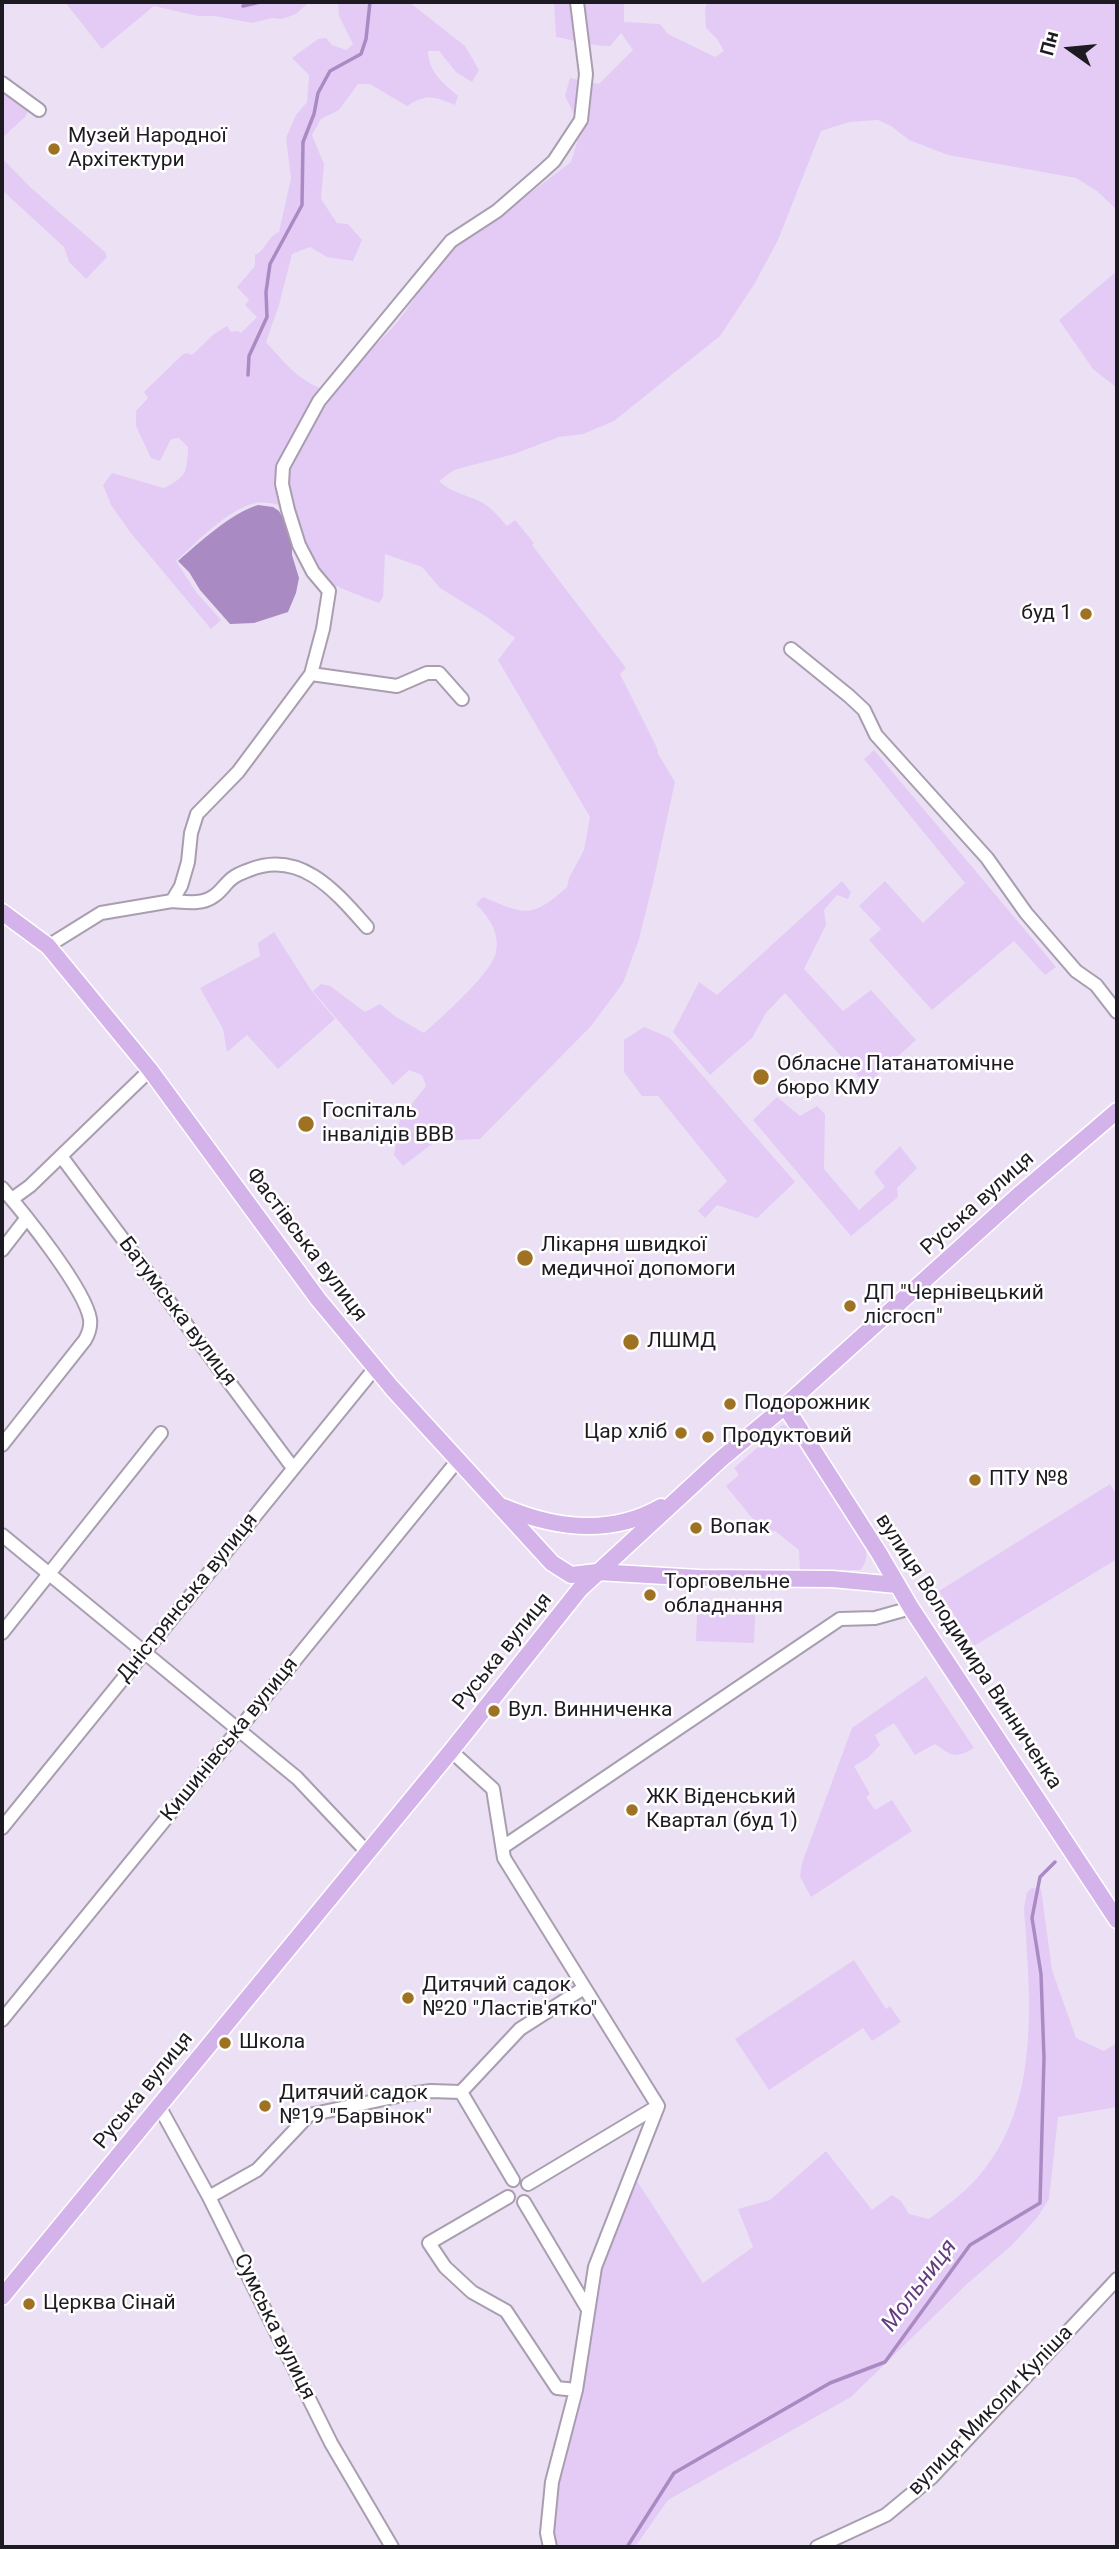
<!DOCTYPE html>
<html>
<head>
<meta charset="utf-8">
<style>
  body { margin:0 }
  #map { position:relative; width:1119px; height:2549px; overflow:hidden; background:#ece1f4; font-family:Roboto,sans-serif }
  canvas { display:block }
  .frame { position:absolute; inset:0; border:4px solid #1e1a21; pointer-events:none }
  .north { position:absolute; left:1035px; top:14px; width:70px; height:70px; -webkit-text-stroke:5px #fff; paint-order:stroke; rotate:285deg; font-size:19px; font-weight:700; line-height:28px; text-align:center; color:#1e1a21 }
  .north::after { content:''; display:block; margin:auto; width:24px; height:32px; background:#1e1a21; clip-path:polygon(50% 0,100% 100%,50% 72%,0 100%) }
</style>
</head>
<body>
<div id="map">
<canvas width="1119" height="2549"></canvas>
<div class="frame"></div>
<div class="north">Пн</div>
</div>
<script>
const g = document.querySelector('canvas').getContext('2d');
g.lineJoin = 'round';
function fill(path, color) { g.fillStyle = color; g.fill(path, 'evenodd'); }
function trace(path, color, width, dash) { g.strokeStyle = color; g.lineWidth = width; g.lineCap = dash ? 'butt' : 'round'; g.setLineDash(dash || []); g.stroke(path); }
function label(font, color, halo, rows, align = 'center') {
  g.font = font + ' Roboto,sans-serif'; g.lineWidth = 5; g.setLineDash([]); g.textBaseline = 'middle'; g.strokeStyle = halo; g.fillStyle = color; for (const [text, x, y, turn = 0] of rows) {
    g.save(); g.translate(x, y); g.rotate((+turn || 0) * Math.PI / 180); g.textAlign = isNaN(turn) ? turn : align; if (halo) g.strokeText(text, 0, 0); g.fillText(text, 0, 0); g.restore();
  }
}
const green = new Path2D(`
  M65 2H309L296 14 282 19 272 18 252 23 215 16H198L154 6 102 49Z
  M338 2H409L465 46 479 70 472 82 456 72 439 51H428C429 73 442 82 458 96L455 105C434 97 428 93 407 106L370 84H358L339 110 321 119 312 135 324 164 321 199 337 223 348 224 362 240 353 261 327 257 310 247 292 254 279 305 266 342C289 368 301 383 335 394 349 366 378 346 398 321 416 299 433 267 454 248 466 237 481 233 493 221L571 162 579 136 574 114 565 96 570 78 599 84 633 50 621 33 610 46C591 46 575 40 556 37L554 2H624V22L660 24 668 34 715 57 724 51 717 39 706 28 705 8 708 2H1117V210L1097 191 1076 178 948 155 909 140 891 126 878 120 849 122 821 131 778 240 755 283 720 336 614 421 583 434 559 437 514 454 454 470 439 481C450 492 467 495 481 502 492 508 499 517 507 526L515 520 534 543 532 545 626 668 620 674 658 750 657 752 675 782 653 883 639 939 623 983 591 1026 480 1139 436 1141 403 1166 394 1155 400 1119 426 1086 422 1075 409 1070 393 1085 313 991 321 984 330 986 365 1012 380 1004 396 1017 424 1033C441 1018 492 973 496 952 500 933 489 917 476 904L483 897C524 914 531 920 567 887L569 878 584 850 590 817 498 660 515 638 487 617 440 588 422 567 385 554 383 597 379 603C362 596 342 590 327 581 305 566 300 530 293 506 280 507 269 501 256 503 229 508 196 543 176 561L196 592 221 620 211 629 130 532 111 505 103 485 112 473 164 488C187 477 187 471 188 447L179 438 171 439 160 461 151 458 136 426V411L148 398 144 392 182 355 186 353 192 355 214 334 227 326 231 332 238 331 241 333 257 317 245 305 249 300 237 287 255 266V255C267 249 266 238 279 232L291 178 286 138 296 115 307 102 309 75 292 58 318 39 326 38 332 45 346 50 353 44 339 16Z
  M2 88 29 109 25 117 2 138Z
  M2 158 30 187 105 252 107 257 86 279 69 262 64 247 2 190Z
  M1117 271V388L1093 369 1059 320Z
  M874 750 1056 967 1045 975 1014 941 932 1010 869 940 881 929 859 906 885 881 923 923 965 883 864 759Z
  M842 881 851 892 848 899 837 895 824 910 826 925 804 969 843 1011 871 990 916 1040 866 1085 785 993 766 1013 752 1038 710 1075 673 1032 699 982 717 995Z
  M274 932 311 990 335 1019 278 1069 247 1035 227 1052 223 1029 200 988 260 956 258 943Z
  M644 1027 670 1038 795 1182 757 1218 717 1205 705 1218 698 1211 727 1181 658 1096H642L624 1072V1040Z
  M777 1097 800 1116 817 1106 825 1114 824 1169 859 1210 885 1187 874 1172 900 1146 917 1168 897 1188 898 1197 851 1236 753 1120Z
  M783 1425 786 1426 866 1550C867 1558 866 1564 860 1570L800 1571 799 1550 775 1531 763 1535 761 1529 726 1486 739 1475 734 1468Z
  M1110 1484 1117 1495V1559L974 1646 939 1591Z
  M697 1613 755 1615 754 1643 696 1641Z
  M926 1676 974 1748C954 1760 951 1755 935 1744L915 1755 894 1723 875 1735 880 1745 868 1758 854 1766 870 1794 866 1797 875 1810 892 1800 912 1831 811 1897 800 1877 802 1863 852 1728Z
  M1032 1888 1041 1889 1052 1970 1076 2038 1104 2051 1117 2043V2107L1058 2117 1049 2199 1037 2218 1011 2246 967 2284 851 2397 668 2500 635 2547H549L547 2533 599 2268 635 2178 703 2283 753 2247 738 2209 770 2200 826 2151 872 2210 892 2195 901 2201 909 2214 929 2219C946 2206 964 2193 978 2177 1042 2105 1030 1997 1024 1908L1027 1892Z
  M854 1960 886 2009 890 2006 901 2022 872 2041 863 2028 769 2090 735 2039Z`);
const water = new Path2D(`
  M258 505 273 507 279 511 286 524 292 541V555L299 578 296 593 288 612 254 623 230 624 200 590 189 572 178 561C200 542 231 513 258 505Z`);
const stream = new Path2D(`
  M243 6 260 2
  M248 375 249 356 267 317 266 292 270 264 302 205 303 142 314 114 318 93 330 71 361 54 366 39 370 2
  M627 2547 674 2473 830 2383 885 2362 970 2245 1040 2203 1044 2058 1041 1974 1032 1918 1040 1877 1055 1862`);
const minor = new Path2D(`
  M2 83 39 110
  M791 649 849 696 864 710 876 735 987 858 1026 913 1076 971 1096 985 1117 1012
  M311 674 397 686 427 673H439L462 699
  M172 901C186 902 202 905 214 896 222 891 226 882 234 877 238 874 244 872 249 870 301 849 336 892 367 927
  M48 946 101 913 172 901 181 886 188 862 191 833 197 814 238 772 311 674 323 629 329 591 313 572 299 545 288 510 282 484 283 467 319 401 451 241 497 211 543 171 554 161 581 120 586 74 577 2
  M61 1156 293 1468
  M2 1188C24 1213 85 1289 90 1319 91 1327 89 1333 85 1340L2 1445
  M12 1199 30 1186 150 1070
  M2 1250 26 1219
  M2 1535 297 1778 367 1852
  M2 1633 161 1433
  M451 1751 493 1789 504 1858 658 2106
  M2 1828 375 1368
  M503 1847 840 1619 875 1618 911 1608
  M2 2020 458 1460
  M461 2092 520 2029 584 1988
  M159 2106 209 2197 331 2443 392 2547
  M528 2184 658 2106
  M209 2197 257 2170 309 2115 403 2095 431 2091 461 2092 513 2180
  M508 2197 429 2243 445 2267 472 2292 506 2311 557 2388 576 2390
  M524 2202 587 2308
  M550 2547 547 2533 552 2482 576 2390 595 2267 658 2106
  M817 2547 886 2515 932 2477 1117 2279`);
const major = new Path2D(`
  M2 912 48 946 150 1070 318 1299 392 1388 552 1563 571 1575 597 1572 699 1578 832 1579 897 1585
  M785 1406 879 1553 911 1608 1117 1920
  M504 1507C556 1529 610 1536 661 1507
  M2 2297 451 1751 580 1589 721 1459 785 1406 1021 1193 1117 1111`);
const markers = [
  [54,149,7,"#9f7223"],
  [1086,614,7,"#9f7223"],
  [761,1077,9,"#9f7223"],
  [306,1124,9,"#9f7223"],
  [525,1258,9,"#9f7223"],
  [850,1306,7,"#9f7223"],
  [631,1342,9,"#9f7223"],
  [730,1404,7,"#9f7223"],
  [681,1433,7,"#9f7223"],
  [708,1437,7,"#9f7223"],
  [975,1480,7,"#9f7223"],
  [696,1528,7,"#9f7223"],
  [650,1595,7,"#9f7223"],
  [494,1711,7,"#9f7223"],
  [632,1810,7,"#9f7223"],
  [408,1998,7,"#9f7223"],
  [225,2043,7,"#9f7223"],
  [265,2106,7,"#9f7223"],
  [29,2304,7,"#9f7223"]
];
const poiNames = [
  ["Музей Народної",68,137],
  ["Архітектури",68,161],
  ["буд 1",1072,614,"right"],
  ["Обласне Патанатомічне",777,1065],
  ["бюро КМУ",777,1089],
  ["Госпіталь",322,1112],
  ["інвалідів ВВВ",322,1136],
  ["Лікарня швидкої",541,1246],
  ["медичної допомоги",541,1270],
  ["ДП \"Чернівецький",864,1294],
  ["лісгосп\"",864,1318],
  ["ЛШМД",647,1342],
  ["Подорожник",744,1404],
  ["Цар хліб",667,1433,"right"],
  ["Продуктовий",722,1437],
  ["ПТУ №8",989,1480],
  ["Вопак",710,1528],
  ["Торговельне",664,1583],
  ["обладнання",664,1607],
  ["Вул. Винниченка",508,1711],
  ["ЖК Віденський",646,1798],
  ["Квартал (буд 1)",646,1822],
  ["Дитячий садок",422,1986],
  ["№20 \"Ластів'ятко\"",422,2010],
  ["Школа",239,2043],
  ["Дитячий садок",279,2094],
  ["№19 \"Барвінок\"",279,2118],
  ["Церква Сінай",43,2304]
];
const streetNames = [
  ["Руська вулиця",978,1204,-42],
  ["Фастівська вулиця",306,1245,53],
  ["Батумська вулиця",177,1312,53],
  ["Дністрянська вулиця",188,1598,-51],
  ["Руська вулиця",503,1652,-51],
  ["вулиця Володимира Винниченка",968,1652,57],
  ["Кишинівська вулиця",230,1740,-51],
  ["Руська вулиця",144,2091,-51],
  ["Сумська вулиця",274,2327,64],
  ["вулиця Миколи Куліша",991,2411,-46]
];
const waterNames = [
  ["Мольниця",920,2286,-53]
];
fill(green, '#e3cbf5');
fill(water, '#aa8ac2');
trace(stream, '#aa8ac2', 3.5);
trace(minor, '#a89eb0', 16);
trace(major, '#fff', 19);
trace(minor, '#fff', 12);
trace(major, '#d4b3ea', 16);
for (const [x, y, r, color] of markers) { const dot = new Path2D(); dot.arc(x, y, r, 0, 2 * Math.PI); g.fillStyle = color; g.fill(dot); trace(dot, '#fff', 2.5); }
label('21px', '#1e1a21', '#fff', poiNames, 'left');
label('21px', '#1e1a21', '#fff', streetNames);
label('italic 23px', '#663c81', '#fff', waterNames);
</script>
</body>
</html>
